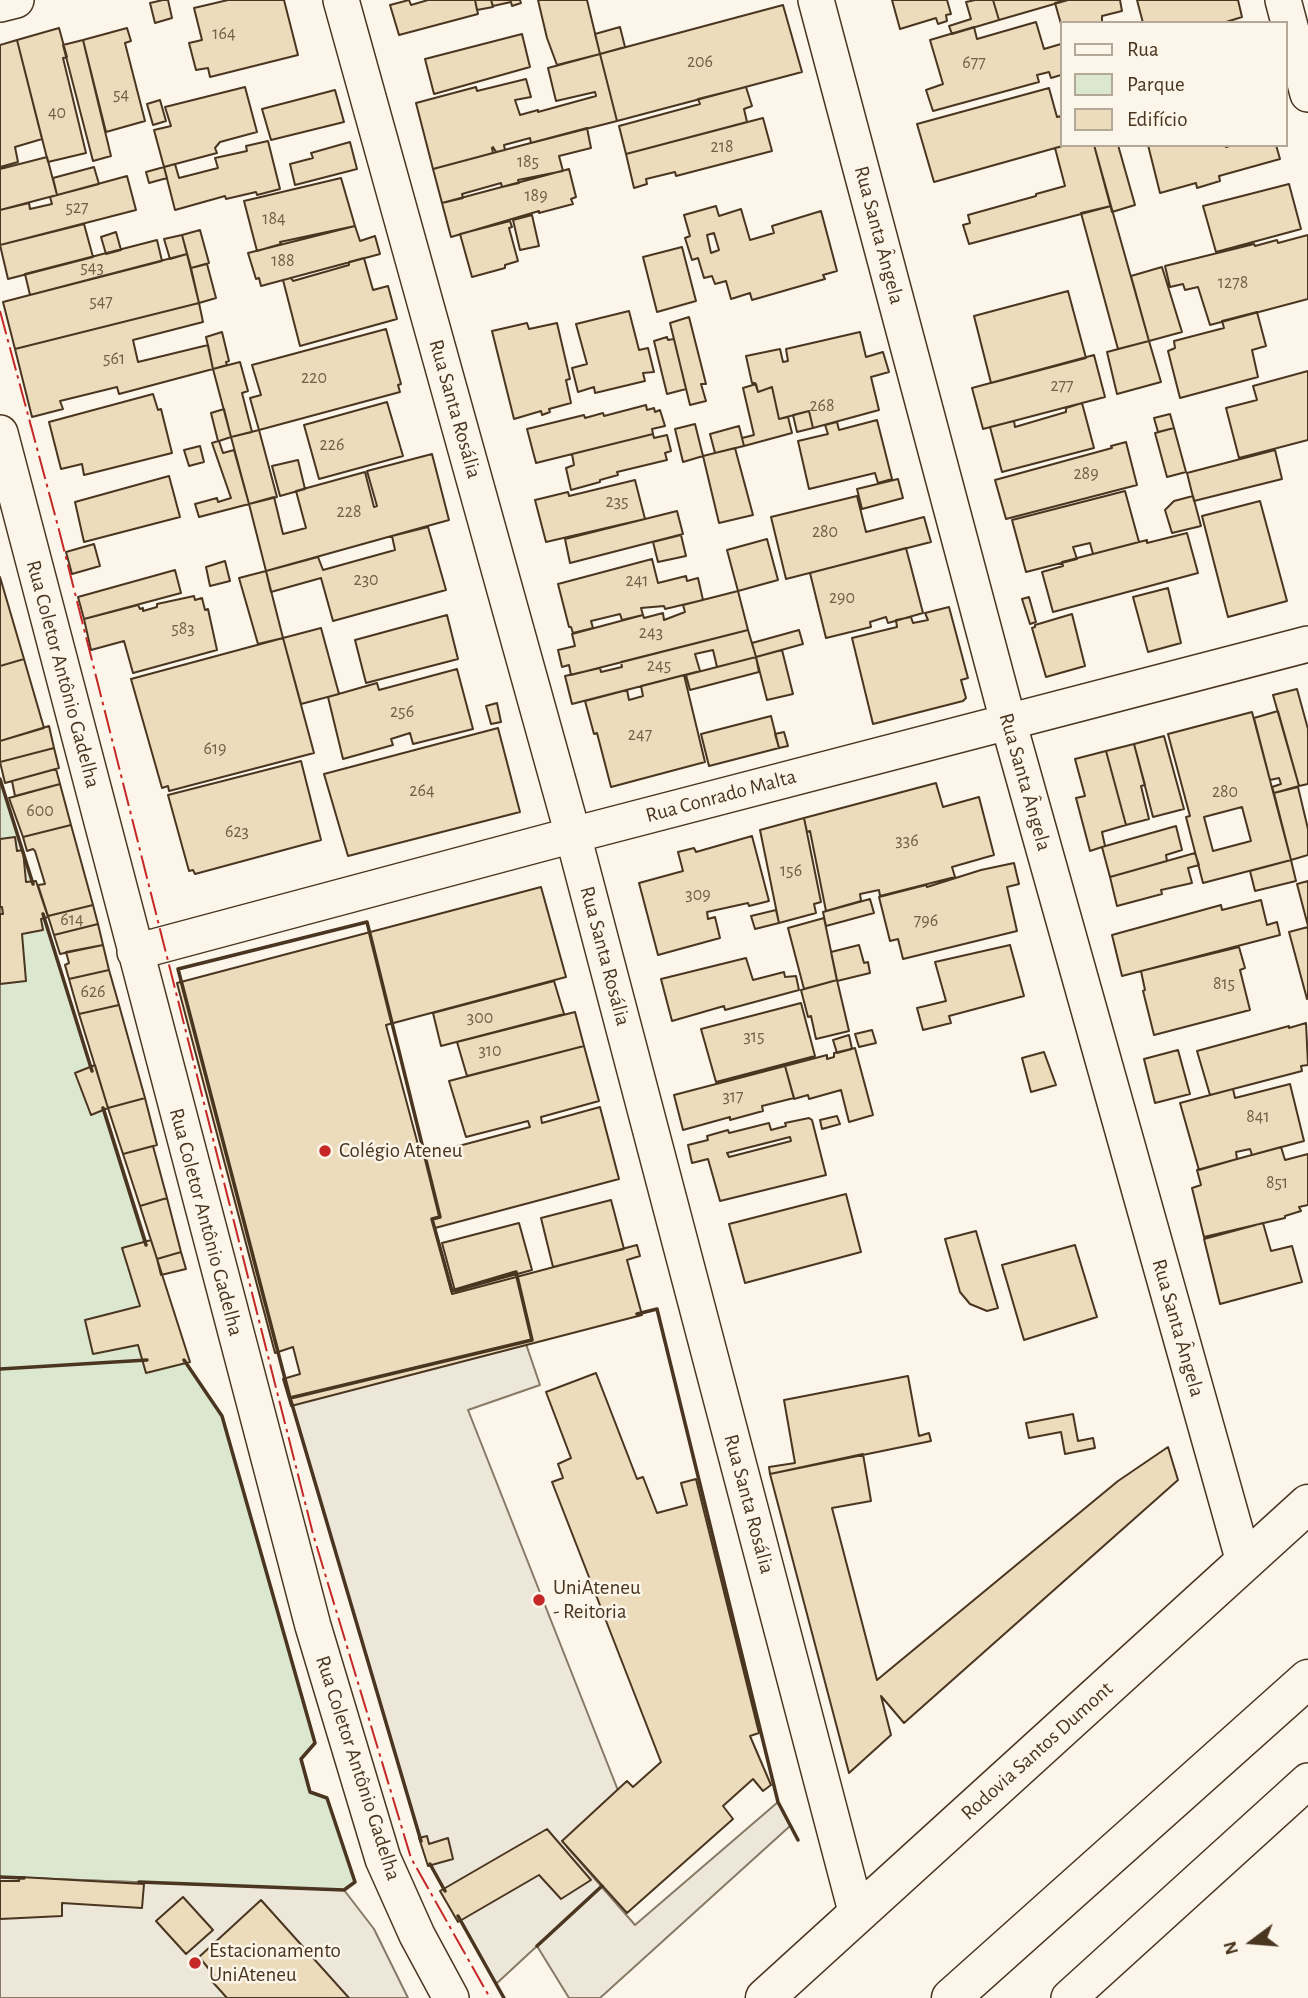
<!DOCTYPE html>
<html>
<head>
<meta charset="utf-8">
<style>
  body { margin:0 }
  #map { position:relative; width:1308px; height:1998px; overflow:hidden; background:#fbf6e9; font-family:"Alegreya Sans",sans-serif }
  canvas { display:block }
  .legend { position:absolute; left:1060px; top:21px; width:228px; height:126px; box-sizing:border-box; background:#fbf6e9; border:2px solid #b4a999; margin:0; padding:9px 12px; list-style:none; font-size:21px; color:#4a3520 }
  .legend li { display:flex; align-items:center; gap:14px; height:35px }
  .legend b { width:35px; border:2px solid #b4a999 }
  .north { position:absolute; left:1217px; top:1907px; width:70px; height:70px; -webkit-text-stroke:5px #fbf6e9; paint-order:stroke; rotate:254deg; font-size:19px; font-weight:700; line-height:28px; text-align:center; color:#4a3520 }
  .north::after { content:''; display:block; margin:auto; width:24px; height:32px; background:#4a3520; clip-path:polygon(50% 0,100% 100%,50% 72%,0 100%) }
</style>
</head>
<body>
<div id="map">
<canvas width="1308" height="1998"></canvas>
<ul class="legend">
<li><b style="height:9px;background:#fbf6e9"></b>Rua</li>
<li><b style="height:19px;background:#dce7d0"></b>Parque</li>
<li><b style="height:19px;background:#ecdcbc"></b>Edifício</li>
</ul>
<div class="north">N</div>
</div>
<script>
const g = document.querySelector('canvas').getContext('2d');
g.lineJoin = 'round';
function fill(path, color) { g.fillStyle = color; g.fill(path, 'evenodd'); }
function trace(path, color, width, dash) { g.strokeStyle = color; g.lineWidth = width; g.lineCap = dash ? 'butt' : 'round'; g.setLineDash(dash || []); g.stroke(path); }
function label(font, color, halo, rows, align = 'center') {
  g.font = font + ' "Alegreya Sans",sans-serif'; g.lineWidth = 5; g.setLineDash([]); g.textBaseline = 'middle'; g.strokeStyle = halo; g.fillStyle = color; for (const [text, x, y, turn = 0] of rows) {
    g.save(); g.translate(x, y); g.rotate((+turn || 0) * Math.PI / 180); g.textAlign = isNaN(turn) ? turn : align; if (halo) g.strokeText(text, 0, 0); g.fillText(text, 0, 0); g.restore();
  }
}
const green = new Path2D(`
  M0 779 183 1358 222 1416 315 1743 301 1759 310 1792 327 1798 355 1882 344 1890 0 1877Z`);
const parking = new Path2D(`
  M525 1341 540 1385 468 1410 621 1798 567 1847 635 1925 778 1802 790 1826 600 1998H569L537 1946 496 1984 425 1855 290 1398Z
  M0 1877 344 1890 374 1929 408 1998H0Z`);
const building = new Path2D(`
  M163 0H168L172 18 155 23 150 3Z
  M228 0H284L298 55 210 77 208 68 196 70 189 43 202 40 194 8Z
  M409 0 411 5 428 0H475L478 14 399 35 390 5Z
  M475 0H491L493 7 477 10Z
  M491 0H520L521 3 512 6 511 2 493 6Z
  M538 0H587L600 54 557 65 547 38Z
  M892 0H947L951 14 946 15 947 21 938 24 936 18 900 29Z
  M975 0H993L999 20 952 34 949 26 971 19 966 2Z
  M993 0H1068L999 20Z
  M1068 0H1120L1122 11 1102 16V23L1061 24 1055 3Z
  M1137 0H1238L1242 17 1223 23H1143Z
  M783 5 802 72 617 121 600 54Z
  M1036 22 1044 49 1061 44V75L1051 78 1049 72 1037 75 1039 82 933 111 926 90 943 84 930 40 974 27 977 39Z
  M620 27 625 47 600 54 595 34Z
  M59 28 67 57 63 58 86 153 48 162 17 40Z
  M127 28 131 41 125 43 145 121 106 132 83 40Z
  M522 34 530 67 434 94 425 59Z
  M17 40 42 139 15 147 18 162 0 167V45Z
  M83 40 111 156 93 161 63 45Z
  M600 54 617 121 531 143 530 138 504 145 505 150 496 152 493 147 492 148 493 153 433 169 416 103 476 87 477 91 526 79 531 97 515 100 520 115 538 110V112L596 96 595 92 556 101 548 68Z
  M245 87 257 132 220 142 215 148 217 153 164 167 154 130 171 126 165 107Z
  M746 87 752 106 744 109 747 122 626 154 619 126 700 104 698 99Z
  M1049 88 1057 117 1061 116V145H1066L934 182 917 124Z
  M335 90 344 122 271 140 262 109Z
  M160 100 166 121 153 125 147 104Z
  M763 118 772 151 676 176 675 172 646 179 647 184 634 188 626 154Z
  M587 128 591 148 559 156 563 171 518 180 519 183 502 187 501 183 462 194 463 198 442 203 433 169Z
  M268 141 280 189 257 195 256 192 226 199 225 196 175 210 164 167 175 164 179 178 218 168 215 158 247 151 246 146Z
  M350 142 357 169 295 185 290 164 313 158 311 153Z
  M1066 145H1094L1111 206 969 244 963 225 970 223 968 215 1036 196V194L1065 186 1055 148Z
  M1094 145H1118L1135 205 1112 212Z
  M1148 145H1225L1226 147 1233 145H1276L1280 159 1219 176 1220 181 1197 188 1196 183 1160 193Z
  M47 157 57 195 0 210V169Z
  M94 167 99 184 57 195 53 178Z
  M164 167 167 178 149 183 146 172Z
  M569 169 576 197 571 199 573 204 539 213V211L451 237 442 203Z
  M127 176 136 210 0 245V210L29 203 30 209 52 204 50 197Z
  M341 178 355 226 280 242 281 244 257 251 244 201Z
  M1289 184 1301 229 1216 252 1203 206Z
  M716 206 719 216 741 209 750 240 774 233 772 226 821 211 837 271 823 275 825 279 752 300 750 293 731 299 726 281 715 284 712 276 704 278 698 258 692 260 685 238 690 236 684 215ZM714 233 719 250 711 253 707 235Z
  M1111 206 1149 341 1118 349 1081 213Z
  M532 215 539 246 520 250 513 220Z
  M510 221 512 227 509 228 518 261 505 265V268L472 277 460 234Z
  M84 224 93 257 8 279 0 245Z
  M355 226 360 241 375 236 380 254 261 286 259 278 256 279 248 253Z
  M200 230 209 263 191 268 182 235Z
  M116 232 121 250 106 254 101 237Z
  M182 235 187 254 170 259 164 239Z
  M1308 235V299L1210 325 1198 287 1185 290 1183 284 1170 287 1165 266 1254 244 1255 246 1277 240 1278 243Z
  M157 240 162 261 30 295 25 274Z
  M682 247 696 301 657 312 643 257Z
  M187 254 199 303 15 349 3 302Z
  M364 258 373 290 388 286 397 319 300 346 283 280 291 278 293 281 349 265V262Z
  M207 264 216 298 199 303 191 268Z
  M1162 267 1182 332 1149 341 1131 276Z
  M1068 291 1086 358 991 383 974 316Z
  M199 303 203 322 133 340 138 362 208 345 213 369 119 394 117 387 60 401 63 409 32 417 15 349Z
  M629 311 639 350 648 348 654 372 643 373 645 381 595 393 594 387 578 392 572 368 587 364 576 324Z
  M1257 312 1266 346 1252 350 1258 377 1180 398 1168 351 1175 348 1174 341 1224 328 1222 321Z
  M689 317 706 384H701L706 401 690 405 670 323Z
  M527 323 529 329 557 323 570 379 566 380 571 403 549 409 550 412 542 415 541 411 514 419 492 331Z
  M386 329 401 384 398 385 400 392 259 430 250 398 261 395 252 365Z
  M222 332 229 361 226 362 227 365 213 369 206 337Z
  M860 332 866 357 883 352 889 372 871 377 879 410 813 428 809 411 779 419 772 387 758 392 755 383H752L746 356 780 349 783 362 788 361 786 349Z
  M667 337 668 340 674 339 686 389 667 394 654 341Z
  M1149 341 1161 382 1117 394 1107 352Z
  M1094 355 1105 397 983 429 972 388Z
  M240 362 248 391 242 393 252 432 231 437 213 369Z
  M1308 371V440L1239 458 1226 408 1257 400 1253 386Z
  M756 384 758 392 772 387 779 419 788 417 792 433 744 446 742 438 754 435 743 388Z
  M153 394 158 410 161 409 172 453 84 475 82 464 61 469 49 422Z
  M387 402 403 456 319 479 304 425Z
  M1082 403 1094 448 1002 472 990 427 1014 421 1015 427 1066 412V408Z
  M646 405 647 410 654 408 655 412 660 410 665 426 652 429 653 434 536 463 527 429 584 415 585 418 603 413 604 416Z
  M224 409 231 437 219 441 223 453 234 450 249 504 199 517 195 504 217 498 218 502 231 498 212 443 218 441 211 413Z
  M809 411 813 428 797 432 793 415Z
  M1170 414 1174 428 1158 432 1154 418Z
  M877 420 892 479 878 483 875 473 809 489 798 441 828 434 825 425 837 422 839 430Z
  M695 424 703 456 683 462 675 429Z
  M739 426 744 446 715 453 710 434Z
  M1174 428 1186 472 1167 477 1155 433Z
  M259 430 277 497 249 504 231 437Z
  M653 434 654 438 667 435 671 451 665 453 667 460 617 472 618 475 600 480V482L571 490 566 468 574 465 572 454Z
  M1126 442 1137 485 1006 519 995 480 1112 448 1111 446Z
  M200 446 204 462 189 466 184 450Z
  M735 448 753 515 719 523 703 456Z
  M1275 450 1282 479 1194 501 1187 473Z
  M432 454 449 520 266 571 249 504 274 497 283 534 306 528 296 491 365 472 374 507 377 506 367 471Z
  M298 460 305 489 280 496 272 466Z
  M169 476 180 517 84 542 75 502Z
  M898 479 903 498 862 509 857 489Z
  M635 480 645 519 546 542 535 500 568 492 569 496Z
  M1125 491 1139 542 1093 554 1090 543 1073 547 1077 559 1026 572 1012 520Z
  M857 496 866 532 924 517 931 542 786 579 771 517Z
  M1193 496 1201 526 1172 533 1165 510 1174 501Z
  M1260 501 1287 601 1228 617 1202 516Z
  M677 511 683 534 570 563 565 539Z
  M428 527 446 590 333 621 321 578 271 592 266 571 318 557 323 570 395 550 392 536Z
  M1187 533 1198 573 1053 612 1042 572 1063 566 1062 562 1147 540V543Z
  M681 535 686 556 658 562 653 542Z
  M767 539 778 580 738 591 727 550Z
  M94 544 100 566 72 574 66 552Z
  M906 548 923 613 888 623 886 617 870 622 871 627 826 638 810 573Z
  M652 559 658 583 686 576 687 581 698 578 703 600 665 609 664 606 641 608 643 615 622 620 620 614 591 621 593 628 573 633 571 627H569L558 584Z
  M225 561 230 581 210 586 206 567Z
  M175 570 181 593 84 619 78 597Z
  M266 571 283 638 258 644 239 578Z
  M0 577 24 659 0 666Z
  M1168 588 1181 643 1148 652 1133 597Z
  M738 591 748 630 571 675 569 665 562 667 558 650 575 646 572 634 643 615 644 618 663 613 664 620 685 612 683 605Z
  M194 596 195 600 202 598 205 610 208 609 217 650 133 673 124 641 91 650 84 619 138 605 140 609 143 608V611L157 607V604Z
  M1029 597 1036 622 1030 624 1022 599Z
  M949 607 968 678 961 680 966 698 963 701 873 724 852 638 897 627 896 620 911 617 913 623 928 620 925 613Z
  M1072 614 1085 666 1046 677 1032 628 1035 627V625Z
  M447 615 458 659 366 683 355 640Z
  M321 628 339 694 301 704 283 638Z
  M748 630 756 657 717 667 713 650 695 654 700 671 572 704 565 676 600 668 601 672 622 667 621 662Z
  M799 630 803 644 756 657 752 643Z
  M283 638 314 753 169 791 168 786 162 788 131 679Z
  M782 650 793 694 767 700 756 657Z
  M756 657 759 672 690 690 686 675Z
  M24 659 44 728 0 741V666Z
  M457 669 473 729 413 744 410 733 391 739 393 745 343 759 328 697 377 683 379 690Z
  M684 675 705 762 611 787 597 733 594 734 585 701 627 690 629 700 643 696 641 686Z
  M1297 689 1308 729V784L1299 786 1273 695Z
  M497 703 501 722 491 724 486 706Z
  M1278 711 1299 786 1274 793 1272 787 1281 784 1279 778 1270 780 1254 718Z
  M1252 712 1291 860 1203 883 1186 817 1190 816 1168 734ZM1242 807 1251 841 1213 851 1204 817Z
  M771 716 779 748 709 766 701 734Z
  M49 726 54 748 0 762V741Z
  M498 728 520 812 348 856 324 774Z
  M784 732 788 746 779 748 775 734Z
  M1164 736 1184 809 1153 817 1134 744Z
  M1134 744 1145 785 1141 786 1149 819 1126 825 1106 751Z
  M54 748 59 768 5 783 0 762Z
  M1106 751 1126 825 1102 832 1105 846 1090 851 1076 798 1085 796 1075 759Z
  M301 761 321 840 195 874 193 870 189 871 168 795Z
  M56 769 60 784 15 796 12 781Z
  M936 783 943 807 979 797 994 855 952 867 955 877 880 896 879 890 860 894 861 901 826 911 810 831 807 832 804 818Z
  M60 784 71 825 23 837 9 798Z
  M1298 787 1308 829V855L1291 860 1274 793Z
  M804 818 821 902 814 904 816 913 779 923 760 830Z
  M71 825 93 905 48 916 38 885 45 884 35 851 33 849 27 851 23 837Z
  M1176 826 1182 850 1166 855 1167 861 1110 877 1102 847Z
  M752 836 769 901 749 906 748 903 707 912 708 919 715 917 720 938 658 955 639 883 683 871 678 852 694 848 696 852Z
  M15 837 17 851 23 850 26 882 36 881 48 917 41 919 43 930 22 934 26 981 0 984V914H3L2 907H0V839Z
  M1195 853 1199 865 1188 868 1192 883 1161 890 1162 894 1117 906 1110 877Z
  M1291 860 1296 881 1255 891 1250 871Z
  M1014 863 1019 884 1007 887 1017 931 903 959 898 939 890 941 879 897 926 885 927 887 981 870Z
  M1308 881V926L1297 884Z
  M541 887 566 977 386 1025 421 1156 530 1127 528 1121 466 1137 449 1081 584 1046 599 1101 541 1117 542 1123 600 1107 619 1179 435 1228 452 1294 637 1245 640 1256 627 1260 642 1315 291 1406 283 1379 300 1374 293 1347 275 1353 177 983Z
  M870 899 874 913 826 926 823 912Z
  M1261 900 1267 925 1277 922 1280 935 1122 976 1112 935 1221 905 1222 910Z
  M93 905 98 924 54 935 48 916Z
  M776 910 779 923 755 929 751 916Z
  M824 918 837 980 804 989 788 928Z
  M98 924 103 945 60 954 54 935Z
  M1308 927V998L1307 999 1289 932Z
  M103 945 109 970 69 979 65 965 69 963 66 952Z
  M859 945 864 963 868 962 870 973 837 981 831 952Z
  M1010 945 1024 996 949 1016 951 1023 923 1030 917 1008 946 1001 935 962Z
  M1239 947 1245 968 1240 970 1250 1010 1154 1035 1143 991 1145 990 1141 971Z
  M746 958 753 980 784 972 785 977 796 976 799 990 725 1010 724 1006 672 1021 661 979Z
  M109 970 119 1005 79 1014 69 979Z
  M837 980 849 1031 816 1039 811 1016 808 1017 801 990Z
  M554 981 564 1014 441 1046 433 1013Z
  M801 1003 815 1056 716 1082 701 1029Z
  M119 1005 145 1098 108 1108 79 1014Z
  M575 1012 584 1046 467 1076 457 1042Z
  M1306 1023 1308 1065 1301 1066 1302 1071 1210 1095 1197 1051 1289 1026V1028Z
  M872 1030 876 1043 859 1047 855 1034Z
  M849 1035 852 1049 837 1053 833 1040Z
  M855 1048 873 1115 849 1122 841 1090 809 1099 808 1095 794 1099 785 1066 827 1055V1059L834 1057V1053Z
  M1178 1050 1190 1094 1155 1103 1144 1059Z
  M1044 1052 1056 1085 1031 1092 1022 1058Z
  M95 1065 108 1108 91 1115 75 1073Z
  M785 1066 794 1098 762 1106 763 1111 730 1120V1117L683 1130 674 1095Z
  M1290 1084 1304 1141 1252 1155 1250 1149 1236 1152 1237 1159 1199 1170 1180 1103 1233 1089 1235 1098Z
  M145 1098 157 1145 123 1154 108 1108Z
  M837 1116 840 1124 822 1129 820 1120Z
  M809 1118 812 1120 826 1175 720 1201 708 1159 692 1163 688 1145 708 1140 707 1136 728 1130 729 1133 769 1123 771 1130 786 1126 785 1123ZM790 1137 791 1141 729 1157 727 1153Z
  M153 1146 167 1198 140 1206 123 1154Z
  M1281 1147 1285 1160 1308 1154V1205L1299 1207 1301 1211 1285 1216V1218L1204 1237 1192 1188 1201 1185 1197 1170Z
  M846 1194 861 1252 745 1283 729 1224Z
  M167 1198 181 1252 157 1259 140 1206Z
  M611 1200 624 1249 553 1267 541 1218Z
  M519 1223 532 1270 455 1291 442 1243Z
  M1263 1223 1271 1251 1292 1246 1302 1282 1220 1304 1204 1239Z
  M976 1231 998 1308 987 1311 970 1304 960 1292 945 1239Z
  M151 1240 190 1362 146 1373 138 1345 93 1354 85 1320 140 1306 122 1248Z
  M1075 1245 1097 1317 1024 1340 1002 1265Z
  M181 1252 186 1269 161 1275 157 1259Z
  M596 1373 637 1479 643 1477 657 1513 687 1505 681 1483 696 1479 759 1733 750 1736 771 1785 763 1791 753 1779 723 1806 733 1819 627 1913 562 1841 627 1781 633 1787 661 1762 552 1482 563 1478 558 1464 571 1458 546 1392Z
  M908 1376 919 1436 929 1433 931 1441 770 1474 769 1467 795 1463 784 1400Z
  M1073 1414 1078 1441 1093 1438 1095 1448 1065 1454 1061 1432 1029 1438 1026 1423Z
  M1168 1447 1178 1480 904 1723 881 1696 891 1735 849 1773 770 1474 863 1454 871 1501 832 1508 877 1680 1118 1481Z
  M547 1829 591 1880 561 1899 539 1875 458 1922 440 1891Z
  M427 1836 429 1844 448 1838 453 1859 428 1866 419 1838Z
  M20 1877 144 1884 142 1908 62 1903V1916L0 1919V1881H19Z
  M183 1897 213 1930 186 1954 156 1921Z
  M261 1900 349 1998H227L210 1979 214 1975 199 1957Z`);
const street = new Path2D(`
  M341 0 573 835 857 1915
  M816 0 1008 721 1244 1562
  M1283 0 1308 94
  M0 4 16 0
  M0 433 313 1626 383 1859 417 1935 451 1998
  M135 952 573 835 1308 644
  M1069 1998 1308 1781`);
const highway = new Path2D(`
  M765 1998 1308 1504
  M951 1998 1308 1679`);
const wall = new Path2D(`
  M0 779 33 884
  M43 914 92 1071
  M367 922 440 1217 432 1219 452 1291 516 1272 532 1340 290 1398 178 969Z
  M103 1108 146 1245
  M637 1314 657 1309 778 1802 798 1840
  M0 1369 147 1360
  M291 1401 421 1841
  M430 1864 445 1891
  M0 1877 24 1878
  M139 1882 344 1890 355 1882 327 1798 310 1792 301 1759 315 1743 222 1416 184 1360
  M458 1916 504 1998
  M537 1946 602 1886`);
const power = new Path2D(`
  M0 311 59 530 313 1534 411 1858 490 1998`);
const markers = [
  [325,1151,7,"#c62828"],
  [539,1600,7,"#c62828"],
  [195,1963,7,"#c62828"]
];
const numberNames = [
  ["164",224,34],
  ["206",700,62],
  ["677",974,63],
  ["54",121,95],
  ["40",57,113],
  ["218",722,147],
  ["185",528,162],
  ["189",536,196],
  ["527",77,208],
  ["184",274,219],
  ["188",283,261],
  ["543",92,268],
  ["1278",1233,283],
  ["547",101,302],
  ["561",114,359],
  ["220",314,378],
  ["277",1062,386],
  ["268",822,406],
  ["226",332,445],
  ["289",1086,474],
  ["235",617,502],
  ["228",349,512],
  ["280",825,532],
  ["230",366,580],
  ["241",637,581],
  ["290",842,598],
  ["583",183,629],
  ["243",651,633],
  ["245",659,666],
  ["256",402,712],
  ["247",640,735],
  ["619",215,749],
  ["264",422,791],
  ["280",1225,792],
  ["600",40,811],
  ["623",237,832],
  ["336",907,841],
  ["156",791,871],
  ["309",698,895],
  ["614",72,920],
  ["796",926,921],
  ["815",1224,984],
  ["626",93,992],
  ["300",480,1018],
  ["315",754,1037],
  ["310",490,1051],
  ["317",733,1097],
  ["841",1258,1117],
  ["851",1277,1183]
];
const streetNames = [
  ["Rua Santa Ângela",879,235,75],
  ["Rua Santa Rosália",455,409,74],
  ["Rua Coletor Antônio Gadelha",63,674,75],
  ["Rua Santa Ângela",1025,782,74],
  ["Rua Conrado Malta",721,796,-15],
  ["Rua Santa Rosália",605,956,75],
  ["Rua Coletor Antônio Gadelha",206,1222,75],
  ["Rua Santa Ângela",1178,1328,74],
  ["Rua Santa Rosália",749,1504,75],
  ["Rodovia Santos Dumont",1037,1751,-42],
  ["Rua Coletor Antônio Gadelha",358,1768,72]
];
const poiNames = [
  ["Colégio Ateneu",339,1151],
  ["UniAteneu",553,1588],
  ["- Reitoria",553,1612],
  ["Estacionamento",209,1951],
  ["UniAteneu",209,1975]
];
fill(green, '#dce7d0');
trace(green, '#887966', 2);
fill(parking, '#ede7d9');
trace(parking, '#887966', 2);
fill(building, '#ecdcbc');
trace(building, '#4a3520', 2);
trace(street, '#4a3520', 38);
trace(highway, '#4a3520', 41);
trace(street, '#fbf6e9', 35);
trace(highway, '#fbf6e9', 38);
trace(wall, '#4a3520', 3.5);
trace(power, '#c62828', 2, [24, 5, 3.5, 5]);
for (const [x, y, r, color] of markers) { const dot = new Path2D(); dot.arc(x, y, r, 0, 2 * Math.PI); g.fillStyle = color; g.fill(dot); trace(dot, '#fbf6e9', 2.5); }
label('18px', '#725f47', null, numberNames);
label('21px', '#4a3520', '#fbf6e9', streetNames);
label('21px', '#4a3520', '#fbf6e9', poiNames, 'left');
</script>
</body>
</html>
